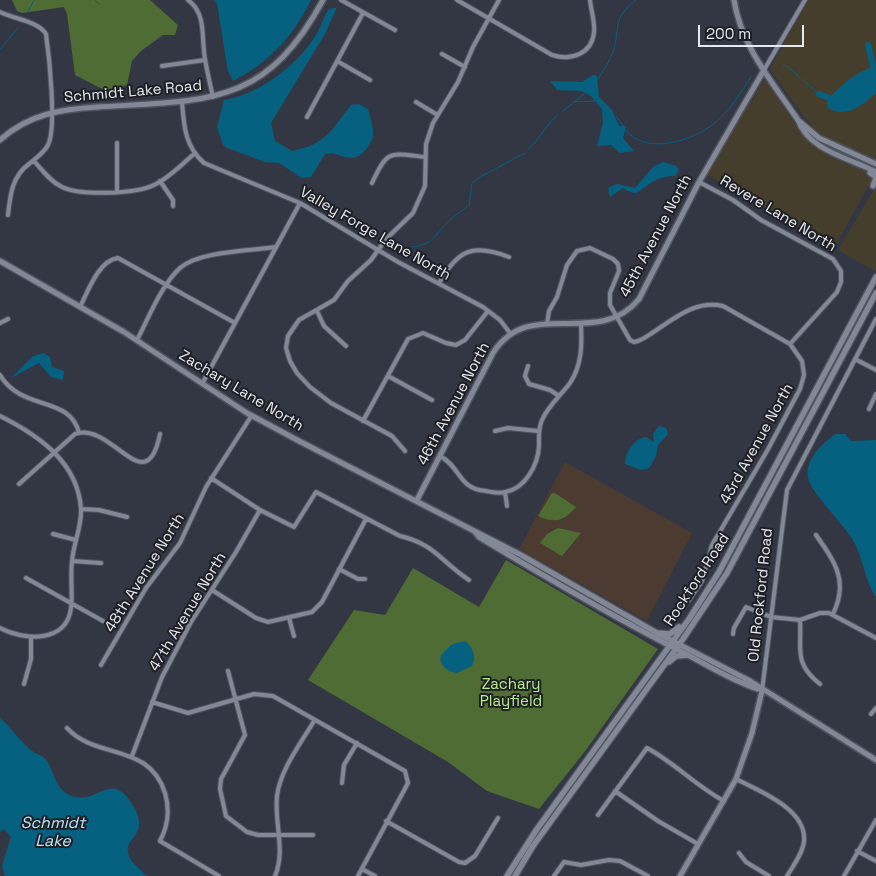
<!DOCTYPE html>
<html>
<head>
<meta charset="utf-8">
<style>
  body { margin:0 }
  #map { position:relative; width:876px; height:876px; overflow:hidden; background:#333744; font-family:"Space Grotesk",sans-serif }
  canvas { display:block }
  .scale { position:absolute; left:698px; top:25px; width:106px; height:22px; box-sizing:border-box; border:2px solid #e7e9f2; border-top:0; padding-left:6px; font-size:15px; line-height:18px; white-space:nowrap; color:#e7e9f2; -webkit-text-stroke:4px #1d1f24; paint-order:stroke }
</style>
</head>
<body>
<div id="map">
<canvas width="876" height="876"></canvas>
<div class="scale">200 m</div>
</div>
<script>
const g = document.querySelector('canvas').getContext('2d');
g.lineJoin = 'round';
function fill(path, color) { g.fillStyle = color; g.fill(path, 'evenodd'); }
function trace(path, color, width, dash) { g.strokeStyle = color; g.lineWidth = width; g.lineCap = dash ? 'butt' : 'round'; g.setLineDash(dash || []); g.stroke(path); }
function label(font, color, halo, rows, align = 'center') {
  g.font = font + ' "Space Grotesk",sans-serif'; g.lineWidth = 4; g.setLineDash([]); g.textBaseline = 'middle'; g.strokeStyle = halo; g.fillStyle = color; for (const [text, x, y, turn = 0] of rows) {
    g.save(); g.translate(x, y); g.rotate((+turn || 0) * Math.PI / 180); g.textAlign = isNaN(turn) ? turn : align; if (halo) g.strokeText(text, 0, 0); g.fillText(text, 0, 0); g.restore();
  }
}
const commercial = new Path2D(`
  M809 0H876V160L823 137 812 127 771 71V66Z
  M764 80 767 82 795 124 815 145 874 176 834 248 706 174Z
  M876 186V272L838 250Z`);
const education = new Path2D(`
  M565 462 692 533 647 621 519 549Z`);
const green = new Path2D(`
  M12 0H150L178 25 175 35H163L141 51 132 61 127 85 106 91 75 75 67 14 64 7 22 13 17 11Z
  M552 493H555L576 507C564 521 555 524 538 516Z
  M558 528 581 533 562 556 540 543 547 534Z
  M506 560 658 649 586 750 539 809 487 791 448 762 308 680 354 610 385 615 413 568 479 607Z`);
const water = new Path2D(`
  M214 0H311C293 36 270 62 233 81L228 71 217 4Z
  M337 7 325 34 271 123 275 141 292 151C327 144 330 131 351 105L359 104 368 109C370 117 374 128 373 136 371 145 361 158 352 158 342 158 335 151 325 154L311 177 302 178 279 163 265 162 227 148 223 145 217 127 224 100C258 95 296 66 314 38 320 30 323 19 328 10Z
  M871 68 876 70V93C862 105 847 119 828 108L827 103C832 91 858 71 871 68Z
  M593 75 597 76 599 97 612 110 619 126H626L623 138 634 151 620 153 611 145 597 146 603 123 602 109 592 97 582 91 557 90 550 81 582 82Z
  M663 162 676 166 679 170 675 176C653 175 641 193 635 193 631 193 626 190 623 188L610 197 608 188 617 184 635 188 653 167Z
  M44 353 50 357 52 367 64 371 63 380 51 377 39 363 11 378 33 356Z
  M659 426 666 428 668 434 658 445 656 456 649 468 641 470 625 464C626 452 633 439 646 437L654 442 653 434Z
  M836 434H845L851 441 876 440V597C865 582 863 557 853 540 843 524 814 495 809 481 802 462 822 443 836 434Z
  M465 641C473 647 477 657 472 666L457 673C448 672 438 665 441 655L452 644Z
  M0 718C12 728 21 744 35 753 39 755 44 756 47 761 54 772 56 789 69 795 97 808 110 768 132 804 151 834 126 836 128 852 129 862 141 870 147 876H5L2 866 11 837 4 829 0 832Z`);
const stream = new Path2D(`
  M95 0 99 4
  M28 12 34 0
  M0 49 18 28
  M783 65 787 66 819 94
  M597 80C603 72 609 62 613 52 621 27 611 20 636 0
  M575 102 595 101
  M562 112 586 92
  M616 116 624 127
  M626 130C646 157 696 140 717 121 731 109 741 92 751 77
  M528 149C540 140 545 125 558 115
  M412 247C434 245 435 234 450 220 456 214 463 211 469 205L472 183 478 178 525 153`);
const river = new Path2D(`
  M868 45 873 66 871 76
  M819 94 837 101`);
const minor = new Path2D(`
  M188 0C207 14 201 38 205 59 207 71 210 84 213 97
  M341 0 395 30
  M457 0 552 55C571 61 592 54 594 32 595 21 591 11 590 0
  M0 12C14 19 38 21 46 34 49 55 57 127 48 145 44 153 36 158 29 164 12 176 10 196 8 215
  M442 54 465 67
  M337 61 370 80
  M162 66 205 60
  M764 70 805 0
  M182 102C184 127 185 146 204 163L300 203 398 262 483 307 500 320 510 333
  M416 102 436 114
  M307 117 363 13
  M117 143V191
  M34 161C42 170 50 181 62 187 81 196 135 194 154 185 169 178 182 164 194 154
  M160 181 173 200V206
  M699 182 733 200 761 220 833 259 841 271V282L837 292 790 344
  M372 183C388 149 389 153 425 157
  M439 283C458 250 472 243 509 257
  M80 307C88 291 99 260 118 258L235 323
  M317 311 324 326 346 346
  M0 323 8 319
  M547 324 549 311 557 297 567 265 577 251 590 248 613 259 618 264 619 271 610 293V305L630 340 634 342C641 341 646 337 652 333 675 318 695 300 723 306L790 344 802 361 804 375 800 389 767 451 712 545 702 581 689 600 680 606
  M137 340C148 319 162 284 180 268 199 251 250 251 276 247
  M855 359 876 370
  M528 366 525 376 529 384 550 390 559 396
  M0 375C22 412 70 395 79 433
  M388 376 432 400
  M202 384 300 203
  M869 409 876 394
  M0 416C38 435 78 462 81 509 82 527 73 544 72 562 70 577 73 593 71 608 67 643 24 641 0 628
  M363 421 408 339 423 333 446 343 456 345 465 340 488 311
  M495 431 508 428 538 431
  M405 451 392 436 331 403 310 387 297 373 290 361 286 348 288 336 299 320 334 300 348 281 371 260 386 239 413 213 425 186 426 144 433 123 458 82 473 47 499 0
  M440 456C461 467 458 489 486 491 492 492 499 494 505 492 525 489 538 465 539 446 539 436 538 429 542 420 548 406 561 395 570 383 582 365 582 345 581 324
  M211 478 260 510 294 527 316 492 400 536C435 544 441 562 469 580
  M19 484 75 434C112 421 146 503 160 434
  M505 492 507 506
  M81 509 99 510 127 517
  M53 534 76 540
  M816 535C835 562 849 581 833 614
  M72 561 101 563
  M339 569 358 579H365
  M26 578 103 621
  M212 590 256 618 268 622 312 612 322 602 366 519
  M289 618 294 636
  M800 620C802 649 793 663 820 684
  M733 634 734 628 746 607 771 617 800 620 820 613H829L876 638
  M101 665 146 588 180 543 206 487 252 415
  M228 671 245 735 221 779 220 789 226 816 247 832 258 835H313
  M24 684 31 659V637
  M762 691 787 490 876 319
  M152 702 188 713 254 694 273 696 405 771 408 783 358 876
  M871 714 876 708
  M67 728C96 760 149 742 165 793 170 810 168 826 160 841L219 876
  M132 756 162 677 191 622 236 552 260 510
  M736 779C759 791 807 809 804 841 803 853 793 866 787 876
  M342 783 344 765 357 743
  M615 791 658 821 698 844
  M598 815 647 748C675 763 696 786 724 801
  M386 821 459 862 465 863 475 856 498 818
  M857 851 876 861
  M739 853 746 862 769 876
  M362 869 375 876
  M275 876C286 850 274 823 277 796 280 770 301 743 314 721
  M554 876 564 862 581 865 609 860 620 861 648 876
  M844 876 876 820`);
const tertiary = new Path2D(`
  M734 0C741 46 773 83 798 120 809 151 850 158 876 172
  M799 121 819 138 876 164
  M0 140C29 114 61 109 98 107 208 100 265 107 323 0
  M870 173 876 177 873 186
  M0 261 124 332 247 413 299 441 521 555 657 633 750 681 876 760
  M417 500 493 353C530 295 597 350 639 299L699 182 764 70
  M475 532 479 537C547 578 615 618 686 654 709 666 733 681 758 689
  M680 876 736 779 752 733 762 691`);
const secondary = new Path2D(`
  M657 633 670 634 679 627
  M669 662 676 656 688 655
  M507 876 537 829 689 619 719 572 876 277
  M515 876 533 846 683 639 727 573 876 293`);
const streetNames = [
  ["Schmidt Lake Road",133,92,-5],
  ["Revere Lane North",778,214,31],
  ["Valley Forge Lane North",375,234,30],
  ["45th Avenue North",656,236,-62],
  ["Zachary Lane North",241,391,31],
  ["46th Avenue North",454,404,-62],
  ["43rd Avenue North",757,444,-61],
  ["48th Avenue North",145,573,-58],
  ["Rockford Road",697,580,-57],
  ["Old Rockford Road",761,595,-84],
  ["47th Avenue North",188,612,-59]
];
const parkNames = [
  ["Zachary",511,685],
  ["Playfield",511,702]
];
const waterNames = [
  ["Schmidt",53,824],
  ["Lake",53,842]
];
fill(commercial, '#463e2d');
fill(education, '#4c3b31');
fill(green, '#4f6c34');
fill(water, '#066181');
trace(stream, '#066181', 1);
trace(river, '#066181', 6);
trace(minor, '#50535e', 6);
trace(tertiary, '#50535e', 8);
trace(secondary, '#50535e', 8);
trace(minor, '#838896', 4);
trace(tertiary, '#838896', 5);
trace(secondary, '#838896', 5.5);
label('15px', '#e7e9f2', '#1d1f24', streetNames);
label('15px', '#baf08a', '#1d1f24', parkNames);
label('italic 16px', '#b8e6fd', '#1d1f24', waterNames);
</script>
</body>
</html>
